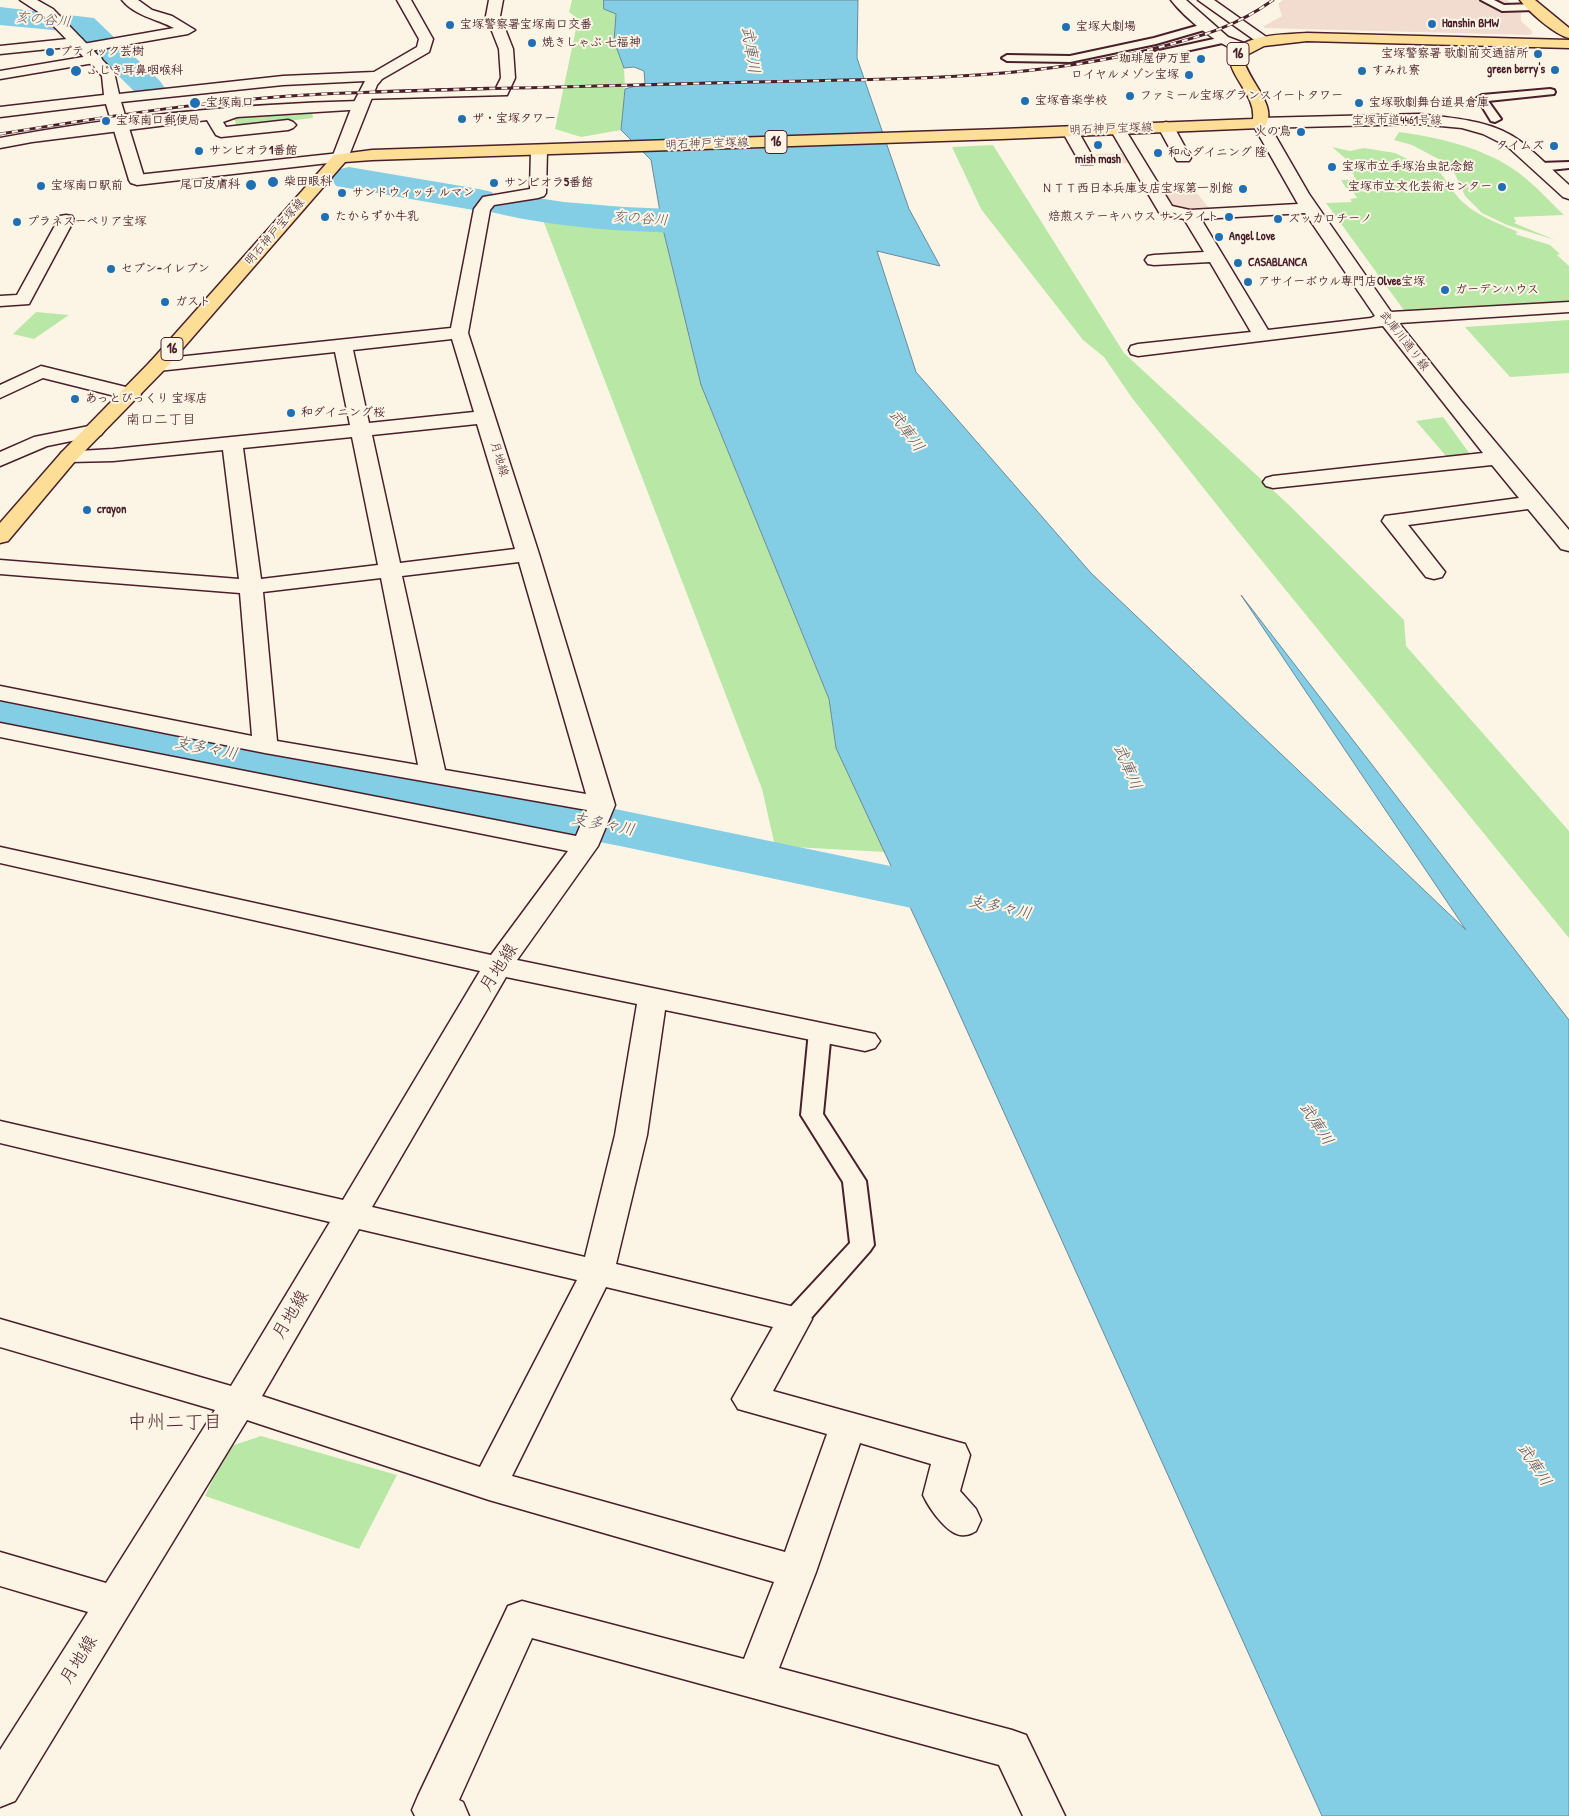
<!DOCTYPE html>
<html>
<head>
<meta charset="utf-8">
<style>
  body { margin:0 }
  canvas { display:block; background:#fcf5e5 }
</style>
</head>
<body>
<canvas width="1569" height="1816"></canvas>
<script>
const g = document.querySelector('canvas').getContext('2d');
g.lineJoin = 'round';
function fill(path, color) { g.fillStyle = color; g.fill(path, 'evenodd'); }
function trace(path, color, width, dash) { g.strokeStyle = color; g.lineWidth = width; g.lineCap = dash ? 'butt' : 'round'; g.setLineDash(dash || []); g.stroke(path); }
function label(font, color, halo, rows, align = 'center') {
  g.font = font + ' "Patrick Hand","Klee One",sans-serif'; g.lineWidth = 4; g.setLineDash([]); g.textBaseline = 'middle'; g.strokeStyle = halo; g.fillStyle = color; for (const [text, x, y, turn = 0] of rows) {
    g.save(); g.translate(x, y); g.rotate((+turn || 0) * Math.PI / 180); g.textAlign = isNaN(turn) ? turn : align; if (halo) g.strokeText(text, 0, 0); g.fillText(text, 0, 0); g.restore();
  }
}
const built = new Path2D(`
  M1283 0H1507L1521 12V21L1533 32 1530 35 1264 28V26L1282 16 1278 4Z
  M1122 153 1130 163 1101 164 1095 154Z
  M1195 191 1210 209 1189 210 1174 208 1163 192Z`);
const green = new Path2D(`
  M572 0H604L603 2 616 14 614 41 624 68 625 89 621 130 581 137 555 129 578 19 569 12Z
  M312 111 313 118 237 127 234 118Z
  M1399 132C1437 137 1486 148 1519 173 1535 185 1549 201 1564 215L1514 217 1516 222 1514 223 1555 240 1507 225 1482 213 1465 196 1455 174 1444 162 1412 145 1394 140Z
  M993 145 1124 353 1289 505 1404 620 1406 646 1569 831V938L1236 529 1132 398 1104 357 1083 340 981 209 952 147Z
  M1332 147 1350 151 1364 148 1395 153 1424 167 1433 166C1445 176 1448 185 1457 196 1472 214 1498 223 1518 232L1515 234 1550 245 1560 254 1557 255 1569 266V304L1410 314 1403 309 1326 203 1352 202 1350 199 1357 198 1351 188H1346L1341 180H1356L1346 159Z
  M541 215 596 222 616 221 658 231 663 229 701 385 829 699 836 748 885 852 775 846 762 789Z
  M36 312 69 315 34 339 13 334Z
  M1569 320V373L1510 377 1465 327Z
  M1443 417 1470 454 1446 456 1416 421Z
  M261 1436 397 1475 359 1549 205 1496 228 1447Z`);
const water = new Path2D(`
  M604 0H858L857 58 909 209 940 266 877 251 916 372 1091 573 1466 930 1241 595 1569 1020V1816H1322L945 982 836 748 829 699 701 385 663 229 651 160 621 130 625 89 645 83 644 71 634 67 624 68 614 41 616 14 604 9Z`);
const river = new Path2D(`
  M0 7 94 18 160 81 165 88 160 95 149 98 138 95 74 32 0 25Z
  M349 167 479 189 492 192 494 196 504 193 564 202 624 207 744 212 757 215 762 223 757 231 744 234C660 233 573 232 491 212L489 208 479 211 336 186 331 178 336 170Z
  M0 694 620 810 982 885 1003 890 1012 904 1003 918 982 923 620 846 0 726Z`);
const lane = new Path2D(`
  M1481 0H1494L1504 5 1535 4 1540 7 1535 10 1502 11Z
  M1207 23 1211 24V28L1156 44 1070 62 1007 61 1002 58 1007 55 1070 56 1154 38Z
  M1223 37 1227 38 1228 40 1227 42 1154 58 1149 55 1154 52Z
  M1550 89 1554 90 1555 92 1554 94 1488 101 1501 119 1495 122 1491 121 1477 98 1482 95Z
  M1569 162V168L1540 171 1534 167 1540 163Z
  M820 1024 828 1026 831 1031 823 1114 866 1181 874 1245 870 1251 804 1326 795 1329 786 1326 783 1319 786 1312 850 1243 843 1182 801 1115 809 1031 812 1026Z`);
const street = new Path2D(`
  M122 0H138L152 10 172 16 195 30 188 34 84 52 79 51 77 48 78 46 0 54V46L77 38 82 39 84 42 83 44 174 28C157 19 135 16 122 0Z
  M489 0H503L500 16 513 49 515 78 507 95 360 99 358 96 360 93 365 92 496 88 501 78 499 49 486 16Z
  M1171 0H1186L1228 37 1249 45 1251 48 1249 51C1228 56 1183 16 1171 0Z
  M1198 0H1214L1272 41 1270 44H1260Z
  M95 55 100 56 102 59 100 62 0 79V71Z
  M360 101 365 103 368 106 365 109 237 117 223 122 226 127 288 120 293 122 296 125 293 128 288 130 221 137 216 135 207 120 32 142 0 148V138C118 116 241 104 360 101Z
  M1260 118 1265 120 1268 123 1309 194 1391 312 1569 302V312L1399 323 1461 401 1569 530V551L1561 549 1528 509 1408 525 1445 572 1442 577 1434 579 1426 577 1382 521 1385 516 1393 515 1519 498 1492 465 1273 488 1266 486 1263 482 1266 478 1273 476 1483 453 1383 326 1138 356 1131 354 1129 350 1131 346 1138 344 1251 332 1210 262 1154 265 1148 264 1145 260 1148 256 1154 255 1204 252 1184 219 1160 214 1110 129 1113 126H1123L1172 206 1190 210 1298 204 1252 123 1255 120ZM1305 213 1375 316 1371 318 1268 330 1201 219Z
  M1166 122 1171 124 1174 127 1191 158 1189 161H1177L1175 158 1158 127 1161 124Z
  M1070 126 1075 128 1078 131 1095 161 1093 164H1081L1079 161 1062 131 1065 128Z
  M539 145 545 147 547 150 546 193 544 196 538 198 494 205 490 210 468 333 539 554 615 805 598 846 517 960 875 1034 880 1041 875 1048 865 1051 665 1010 647 1135 616 1264 807 1310 812 1319 773 1391 965 1444 970 1455 960 1491 976 1509 981 1520 976 1531C973 1533 968 1535 965 1535 949 1538 929 1508 923 1495L931 1464 860 1443 816 1572 779 1668 1012 1730 1026 1735 1065 1816H1023L999 1765 532 1638 459 1800 463 1802 469 1816H415L412 1810 418 1796 508 1606 522 1601 744 1659 774 1582 489 1500 247 1420 15 1801 0 1807V1750L88 1612 0 1586V1552L106 1583 215 1410 0 1347V1319L231 1386 330 1222 0 1143V1121L343 1200 480 971 0 863V847L491 955 568 851 0 737V723L576 836 587 810 265 753 0 700V686L252 736 240 593 0 574V560L239 579 223 450 113 461 69 462 62 460 59 456 62 452 113 449 350 425 335 352 158 371 151 369 148 365 151 361 158 359 451 328 474 209 483 197 530 189 531 150 533 147ZM452 339 474 412 369 423 353 350ZM477 424 515 549 400 563 372 435ZM352 437 378 565 261 579 243 448ZM519 562 586 794 445 770 402 576ZM381 578 418 765 277 741 263 592ZM506 977 637 1004 615 1135 585 1257 372 1207ZM359 1229 577 1280 480 1467 262 1396ZM606 1287 773 1327 732 1399 738 1409 827 1434 785 1552 512 1476Z
  M340 153 346 155 348 158 346 161 137 185 131 183 129 180 131 177 137 175Z
  M66 215 72 216 74 220 29 304 0 306V296L17 295 58 220 60 216Z
  M41 366 138 390 141 394 138 398 131 400 43 378 0 398V385Z
  M94 425 101 427 104 431 101 435 47 446 0 466V452L34 437Z`);
const secondary = new Path2D(`
  M20 0H37L53 9 114 72 119 94 283 76 374 72 417 47 419 39 397 0H411L433 39 429 52 382 79 377 85 348 158 346 161H334L332 158 352 106 365 81 283 85 121 102 145 180 143 183H131L129 180 106 104 0 117V107L104 95 102 76 43 15Z
  M1419 114C1452 118 1492 120 1520 141 1537 154 1553 171 1569 185V199L1563 197 1507 146 1483 134 1462 128 1419 124 1260 128 1255 126 1252 123 1255 120 1260 118Z`);
const primary = new Path2D(`
  M1307 33 1569 40V48L1307 41 1264 46 1243 57C1246 79 1279 106 1265 126L1260 128 1002 139 372 160 345 162 165 369 76 460 8 541 0 543V523L62 452 151 361 334 155 372 150 1002 129 1253 119C1256 96 1231 79 1229 56 1245 33 1282 35 1307 33Z`);
const highway = new Path2D(`
  M1520 0H1535L1569 28V38C1555 35 1529 12 1520 0Z`);
const rail = new Path2D(`
  M0 134C115 115 230 97 347 93 481 88 615 86 749 82 885 79 1027 82 1160 47 1203 36 1237 26 1273 0`);
const markers = [
  [1432,24,5,"#1f6fb2"],
  [450,25,5,"#1f6fb2"],
  [1066,27,5,"#1f6fb2"],
  [532,43,5,"#1f6fb2"],
  [50,52,5,"#1f6fb2"],
  [1538,54,5,"#1f6fb2"],
  [1201,59,5,"#1f6fb2"],
  [1555,70,5,"#1f6fb2"],
  [76,71,6,"#1f6fb2"],
  [1362,71,5,"#1f6fb2"],
  [1189,75,5,"#1f6fb2"],
  [1130,96,5,"#1f6fb2"],
  [1025,101,5,"#1f6fb2"],
  [195,103,6,"#1f6fb2"],
  [1359,103,5,"#1f6fb2"],
  [462,119,5,"#1f6fb2"],
  [106,121,5,"#1f6fb2"],
  [1301,132,5,"#1f6fb2"],
  [1098,145,5,"#1f6fb2"],
  [1554,146,5,"#1f6fb2"],
  [199,151,5,"#1f6fb2"],
  [1158,153,5,"#1f6fb2"],
  [1332,167,5,"#1f6fb2"],
  [273,182,6,"#1f6fb2"],
  [494,183,5,"#1f6fb2"],
  [251,185,6,"#1f6fb2"],
  [41,186,5,"#1f6fb2"],
  [1502,187,5,"#1f6fb2"],
  [1243,189,5,"#1f6fb2"],
  [342,193,5,"#1f6fb2"],
  [325,217,5,"#1f6fb2"],
  [1229,217,5,"#1f6fb2"],
  [1278,219,5,"#1f6fb2"],
  [17,222,5,"#1f6fb2"],
  [1219,237,5,"#1f6fb2"],
  [1238,263,5,"#1f6fb2"],
  [111,269,5,"#1f6fb2"],
  [1248,282,5,"#1f6fb2"],
  [1445,290,5,"#1f6fb2"],
  [165,302,5,"#1f6fb2"],
  [75,399,5,"#1f6fb2"],
  [291,413,5,"#1f6fb2"],
  [87,510,5,"#1f6fb2"]
];
const farPoinames = [
  ["Hanshin BMW",1442,24],
  ["宝塚警察署宝塚南口交番",460,25],
  ["宝塚大劇場",1076,27],
  ["焼きしゃぶ 七福神",542,43],
  ["ブティック芸樹",60,52],
  ["宝塚警察署 歌劇前交通詰所",1528,54,"right"],
  ["珈琲屋伊万里",1191,59,"right"],
  ["green berry's",1545,70,"right"],
  ["ふじき耳鼻咽喉科",87,71],
  ["すみれ寮",1372,71],
  ["ロイヤルメゾン宝塚",1179,75,"right"],
  ["ファミール宝塚グランスイートタワー",1140,96],
  ["宝塚音楽学校",1035,101],
  ["宝塚南口",206,103],
  ["宝塚歌劇舞台道具倉庫",1369,103],
  ["ザ・宝塚タワー",472,119],
  ["宝塚南口郵便局",116,121],
  ["火の鳥",1291,132,"right"],
  ["タイムズ",1544,146,"right"],
  ["サンビオラ1番館",209,151],
  ["和心ダイニング 隆",1168,153],
  ["mish mash",1098,160,"center"],
  ["宝塚市立手塚治虫記念館",1342,167],
  ["柴田眼科",284,182],
  ["サンビオラ5番館",504,183],
  ["尾口皮膚科",240,185,"right"],
  ["宝塚南口駅前",51,186],
  ["宝塚市立文化芸術センター",1492,187,"right"],
  ["ＮＴＴ西日本兵庫支店宝塚第一別館",1233,189,"right"],
  ["サンドウィッチ ルマン",352,193],
  ["たからずか牛乳",335,217],
  ["焙煎ステーキハウス サンライト",1219,217,"right"],
  ["ズッカロチーノ",1288,219],
  ["プラネスーペリア宝塚",27,222],
  ["Angel Love",1229,237],
  ["CASABLANCA",1248,263],
  ["セブン-イレブン",121,269],
  ["アサイーボウル専門店Olvee宝塚",1258,282],
  ["ガーデンハウス",1455,290],
  ["ガスト",175,302],
  ["あっとびっくり 宝塚店",85,399],
  ["和ダイニング桜",301,413],
  ["crayon",97,510]
];
const farStreetnames = [
  ["宝塚市道4461号線",1397,121],
  ["明石神戸宝塚線",1111,129,-2],
  ["明石神戸宝塚線",707,144,-2],
  ["明石神戸宝塚線",275,232,-49],
  ["武庫川通り線",1404,341,52],
  ["月地線",499,459,73]
];
const farWaternames = [
  ["亥の谷川",43,20,5],
  ["亥の谷川",640,219,4]
];
const shields = [
  [1238,54,22],
  [776,142,22],
  [172,349,22]
];
const shieldNames = [
  ["16",1238,54],
  ["16",776,142],
  ["16",172,349]
];
const farNeighbourhoodnames = [
  ["南口二丁目",161,420]
];
const waterNames = [
  ["武庫川",750,50,81],
  ["武庫川",906,431,54],
  ["支多々川",206,749,11],
  ["武庫川",1127,767,67],
  ["支多々川",603,825,11],
  ["支多々川",1000,908,12],
  ["武庫川",1316,1124,57],
  ["武庫川",1534,1465,57]
];
const nearStreetnames = [
  ["月地線",499,968,-57],
  ["月地線",291,1315,-59],
  ["月地線",79,1660,-58]
];
const nearNeighbourhoodnames = [
  ["中州二丁目",175,1423]
];
fill(built, '#f2dccf');
fill(green, '#b9e8a6');
fill(water, '#83cee4');
trace(water, '#6c889a', 1);
fill(river, '#83cee4');
trace(lane, '#4a1f2b', 4);
trace(street, '#4a1f2b', 3);
trace(secondary, '#4a1f2b', 3);
trace(primary, '#4a1f2b', 3);
trace(highway, '#4a1f2b', 3);
fill(lane, '#fcf5e5');
fill(street, '#fcf5e5');
fill(secondary, '#fcf5e5');
fill(primary, '#fcde96');
fill(highway, '#fcde96');
trace(rail, '#4a1f2b', 3);
trace(rail, '#fcf5e5', 2, [6]);
for (const [x, y, r, color] of markers) { const dot = new Path2D(); dot.arc(x, y, r, 0, 2 * Math.PI); g.fillStyle = color; g.fill(dot); trace(dot, '#fcf5e5', 2); }
label('bold 12px', '#4a1f2b', '#fcf5e5', farPoinames, 'left');
label('12px', '#4a1f2b', '#fcf5e5', farStreetnames);
label('italic 14px', '#5b5462', '#fcf5e5', farWaternames);
for (const [x, y, w] of shields) { const box = new Path2D(); box.roundRect(x - w / 2, y - 11.5, w, 23, 4); g.fillStyle = '#fcf5e5'; g.fill(box); trace(box, '#4a1f2b', 1); }
label('bold 14px', '#4a1f2b', null, shieldNames);
label('14px', '#4a1f2b', '#fcf5e5', farNeighbourhoodnames);
label('italic 16px', '#5b5462', '#fcf5e5', waterNames);
label('18px', '#4a1f2b', '#fcf5e5', nearStreetnames);
label('19px', '#4a1f2b', '#fcf5e5', nearNeighbourhoodnames);
</script>
</body>
</html>
